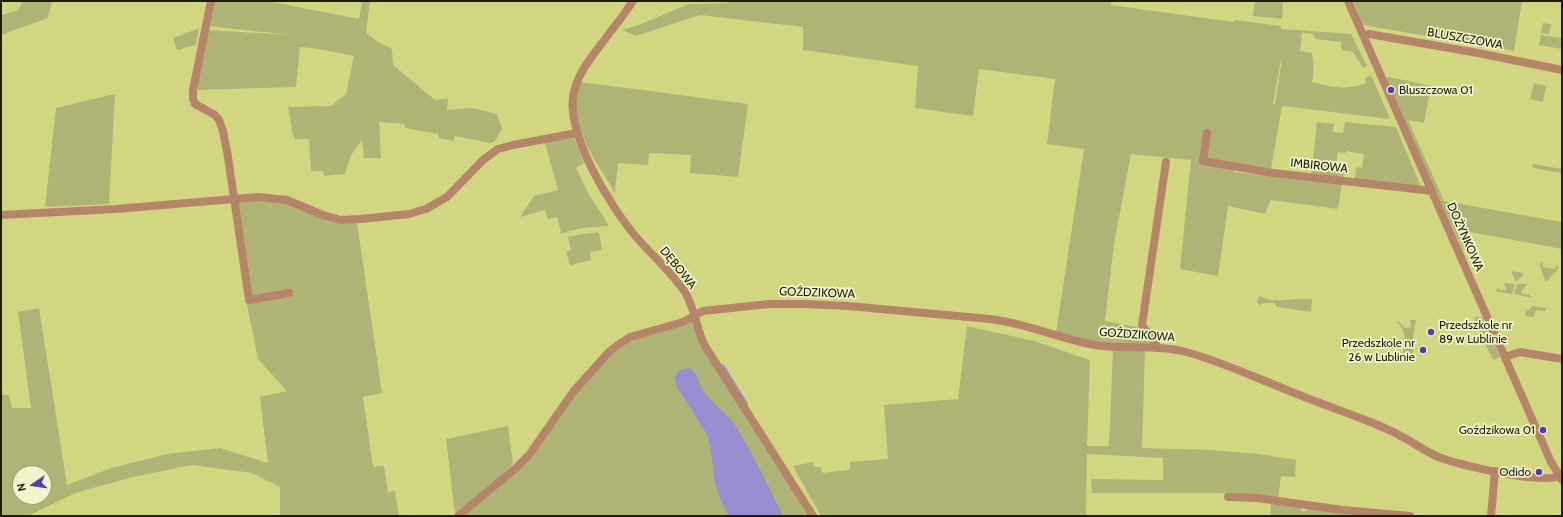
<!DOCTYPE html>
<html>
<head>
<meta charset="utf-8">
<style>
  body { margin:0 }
  #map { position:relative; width:1563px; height:517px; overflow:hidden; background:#d2d681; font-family:Cabin,sans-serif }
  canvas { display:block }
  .frame { position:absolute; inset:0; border:2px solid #1c1c00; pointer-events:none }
  .north { position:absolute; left:12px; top:465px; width:40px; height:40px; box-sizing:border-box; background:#f1f4cb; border:1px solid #9c9e7a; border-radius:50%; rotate:257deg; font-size:11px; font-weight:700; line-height:16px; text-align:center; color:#1c1c00 }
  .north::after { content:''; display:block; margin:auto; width:14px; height:18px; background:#5b39b1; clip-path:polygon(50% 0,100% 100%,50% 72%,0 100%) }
</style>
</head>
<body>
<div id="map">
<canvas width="1563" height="517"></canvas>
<div class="frame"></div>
<div class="north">N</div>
</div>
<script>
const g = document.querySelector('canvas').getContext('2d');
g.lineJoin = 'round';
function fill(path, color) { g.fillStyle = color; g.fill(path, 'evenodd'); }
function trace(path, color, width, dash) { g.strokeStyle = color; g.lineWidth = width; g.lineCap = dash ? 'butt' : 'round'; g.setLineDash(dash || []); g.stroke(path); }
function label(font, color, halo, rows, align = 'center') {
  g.font = font + ' Cabin,sans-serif'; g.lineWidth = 3.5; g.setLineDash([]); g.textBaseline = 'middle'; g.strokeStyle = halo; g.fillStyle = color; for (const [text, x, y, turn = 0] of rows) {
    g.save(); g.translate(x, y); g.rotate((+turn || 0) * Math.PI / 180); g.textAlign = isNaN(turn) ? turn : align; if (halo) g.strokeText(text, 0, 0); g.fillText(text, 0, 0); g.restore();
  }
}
const green = new Path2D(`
  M23 1H52L48 18 1 35V15L18 10Z
  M213 1H268L359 19 362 1H370L366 33 378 42 392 49 393 65 435 100 448 99 447 110 472 108 497 114 502 129 495 141 491 143 455 136 454 141 439 138 438 134 405 128 404 124 379 122 381 158H364L362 140 351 155 345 174 324 176 323 171H311L309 139H295L293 135 288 107 331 106 346 94 354 56 313 48 300 47 296 87 195 90 207 30 291 35 208 26Z
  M729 1H1111V5L1234 22 1235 20 1281 26V28L1283 29 1351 34 1367 66 1363 68 1353 52 1341 50V42L1316 39 1313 34 1302 33 1300 51 1312 53C1314 64 1314 71 1312 82 1333 87 1345 91 1366 83L1365 78 1371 75 1390 119 1282 106 1271 169 1234 166V172L1342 184 1338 209 1271 200 1265 214 1228 206 1218 276 1180 269 1191 160 1131 154 1114 244 1105 321 1141 328 1151 345 1105 344 1056 333 1084 149 1047 144 1055 79 979 69 973 116 915 108 918 66 803 50V27L700 15 636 36 622 30 639 25 688 4 728 3ZM1281 60H1282L1275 104H1273Z
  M1255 1H1283L1282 19 1253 16Z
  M1353 1H1522L1514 51 1363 25Z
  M1543 23 1551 24 1549 34 1541 33Z
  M199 28 196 45 177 50 173 38Z
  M1541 35 1562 38V49L1539 45Z
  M1389 77 1431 86 1424 123 1408 120 1444 201 1562 222V229L1561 230H1562V249L1460 230 1468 249 1463 250 1385 78Z
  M581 82 748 104 738 177 690 173 691 155 649 153 648 165 618 163 615 193C599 166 571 129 576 97 577 92 580 87 581 82Z
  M1534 83 1546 86 1543 102 1530 99Z
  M115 94 109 204 45 207 56 108Z
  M1317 122 1334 124 1333 132 1343 133 1345 122 1396 127 1421 187 1355 179 1356 167 1362 168 1364 154 1346 151V153L1338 152 1336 164 1343 165 1344 175 1342 178 1311 175Z
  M569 138H574L584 163 576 168 588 193 609 226 582 228 558 234 561 232 557 217 548 219 545 210 520 217 534 196 558 190 545 143Z
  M1533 164 1562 169V173L1533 168Z
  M271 200 282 201 347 223H357L382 393 363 397 373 467 384 466 388 492 395 491 399 516H280V487L252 473 192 465 133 477 75 493 28 516H1V395H9L12 408H31L18 312 39 308 67 485 111 468 167 454 220 448 268 463 260 397 287 391 258 359 246 300 232 202ZM20 473H44V497H20Z
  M599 232 602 250 590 252 591 260 570 265 566 252 571 250 568 237 583 234Z
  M1541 262H1543V267L1555 269 1556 265 1558 266 1559 268 1547 281H1545L1540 265Z
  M1511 271 1523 273 1524 274 1516 282Z
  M1504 283 1515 284 1512 294 1495 291 1499 288 1500 290H1507Z
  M1517 284H1527L1521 292 1524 295 1525 293 1527 295 1529 294 1532 298 1514 294Z
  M1259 296C1264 296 1268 301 1274 300 1278 300 1283 301 1286 300 1295 299 1302 299 1312 299L1311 312 1277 307 1274 303H1265L1259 305 1257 302Z
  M1532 306 1546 308 1545 311 1536 310 1534 317 1525 316 1526 310H1529Z
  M1475 317H1482L1485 324 1483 325 1485 330 1487 329 1488 331 1481 335 1475 320Z
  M1410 320H1416L1412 344 1414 359 1402 357C1404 344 1408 332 1397 322L1398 321 1405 328 1411 327Z
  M694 321 811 516H458L516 468 551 423 619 344Z
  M1441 321H1458L1453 326 1440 324Z
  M967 326 1034 341 1090 360 1087 446H1109L1113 350 1145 351 1142 448 1211 450 1259 454 1296 460 1295 477 1281 476 1278 499 1218 493H1092L1091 479 1163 480V458L1087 454 1086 516H821L793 466 813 462 814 467H821L822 473 850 470V462L888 459 884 405 958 399Z
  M1489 333 1500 357 1493 360 1482 337Z
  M508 426 513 464 498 479 455 513 446 439Z
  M1271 502 1300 505 1302 511H1305L1309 508 1348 512V516H1270Z`);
const water = new Path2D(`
  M688 368C699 372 698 384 704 392 712 404 724 411 732 421 752 450 767 484 783 516L728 515C722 503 716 490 714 476 712 462 712 447 706 433L677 387 675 377 679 371Z`);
const stream = new Path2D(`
  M723 365 747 404`);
const minor = new Path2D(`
  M211 1 193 90V99L195 104 215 115 219 120 223 131 228 157 249 300 289 293
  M633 1C625 13 617 24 608 35 595 53 579 70 574 92 564 132 611 208 637 238 653 256 671 272 685 292 695 309 696 328 705 346L813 516
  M1348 1 1551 462 1562 480
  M1363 35 1369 34 1478 53 1562 70
  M1207 133 1203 161 1273 173 1432 191
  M1 215 116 209 258 197 287 200 323 215 341 220 361 219 409 214 426 209 447 197 483 160 498 149 513 145 577 133
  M1157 348 1156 344 1142 325 1166 162
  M1505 357 1520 352 1562 359
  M1228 497 1257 498 1343 510 1410 516
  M458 516 516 468 529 455 573 392 609 352 619 344 630 337 683 322 703 311 769 304H806L848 306 990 319C1026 323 1060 339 1095 345 1125 350 1156 344 1186 352 1220 361 1254 377 1287 390 1318 403 1349 413 1380 426 1390 430 1400 435 1410 441 1420 447 1430 454 1441 458 1461 465 1546 486 1562 475
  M1491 516 1495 471`);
const markers = [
  [1391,90,4,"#5b39b1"],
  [1431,332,4,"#5b39b1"],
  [1423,350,4,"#5b39b1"],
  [1543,430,4,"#5b39b1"],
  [1539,472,4,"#5b39b1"]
];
const streetNames = [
  ["BLUSZCZOWA",1465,39,10],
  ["IMBIROWA",1319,166,6],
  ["DOŻYNKOWA",1465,237,66],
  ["DĘBOWA",678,268,51],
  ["GOŹDZIKOWA",817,293,2],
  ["GOŹDZIKOWA",1137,335,4]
];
const poiNames = [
  ["Bluszczowa 01",1399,90,"left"],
  ["Przedszkole nr",1439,325,"left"],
  ["89 w Lublinie",1439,339,"left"],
  ["Przedszkole nr",1415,343],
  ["26 w Lublinie",1415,357],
  ["Goździkowa 01",1535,430],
  ["Odido",1531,472]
];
fill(green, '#b0b376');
fill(water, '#978dd0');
trace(stream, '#978dd0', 2);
trace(minor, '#b5856a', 8);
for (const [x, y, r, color] of markers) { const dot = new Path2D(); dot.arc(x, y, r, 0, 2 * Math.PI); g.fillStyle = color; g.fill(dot); trace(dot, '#f1f4cb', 1.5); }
label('12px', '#1c1c00', '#f1f4cb', streetNames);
label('12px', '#1c1c00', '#f1f4cb', poiNames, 'right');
</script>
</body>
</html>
